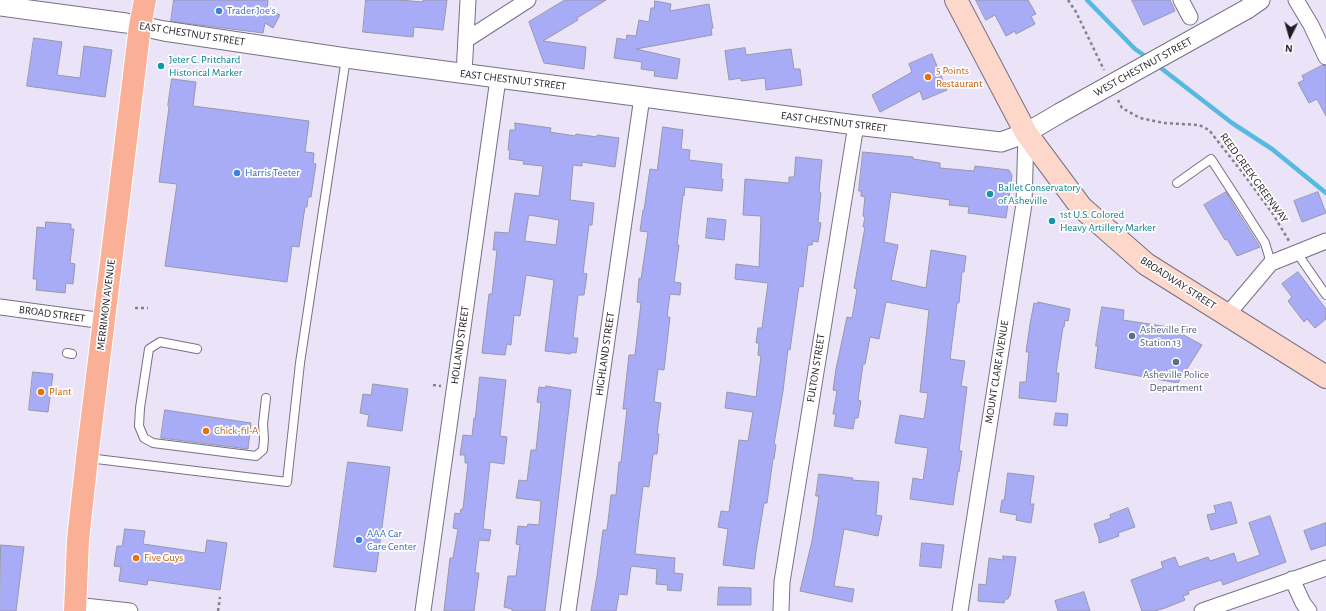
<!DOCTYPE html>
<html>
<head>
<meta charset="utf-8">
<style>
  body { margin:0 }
  #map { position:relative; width:1326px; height:611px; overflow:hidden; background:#ebe4f9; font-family:"Alegreya Sans",sans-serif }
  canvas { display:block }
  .north { position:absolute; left:1270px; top:16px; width:40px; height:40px; -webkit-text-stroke:3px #fff; paint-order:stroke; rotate:185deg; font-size:11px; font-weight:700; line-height:16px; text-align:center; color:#1e1c23 }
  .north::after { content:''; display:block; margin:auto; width:14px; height:18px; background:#1e1c23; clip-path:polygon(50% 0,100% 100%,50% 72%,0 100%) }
</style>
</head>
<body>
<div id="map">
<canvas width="1326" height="611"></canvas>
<div class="north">N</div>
</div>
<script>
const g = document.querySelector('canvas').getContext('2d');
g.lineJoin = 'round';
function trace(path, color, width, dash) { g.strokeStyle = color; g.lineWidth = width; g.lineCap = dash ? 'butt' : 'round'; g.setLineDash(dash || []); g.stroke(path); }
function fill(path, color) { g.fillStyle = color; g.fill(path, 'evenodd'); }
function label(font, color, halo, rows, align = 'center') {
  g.font = font + ' "Alegreya Sans",sans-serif'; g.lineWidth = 3.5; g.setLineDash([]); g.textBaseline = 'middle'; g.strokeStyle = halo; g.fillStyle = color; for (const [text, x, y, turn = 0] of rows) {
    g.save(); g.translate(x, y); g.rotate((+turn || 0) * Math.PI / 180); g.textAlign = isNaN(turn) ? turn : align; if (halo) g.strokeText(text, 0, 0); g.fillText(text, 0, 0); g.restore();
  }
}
const stream = new Path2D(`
  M1087 0 1135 49 1148 58
  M1157 65 1232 123 1272 149 1326 193`);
const building = new Path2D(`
  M174 0H268L267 8 280 15 273 28 265 23 263 33 192 24 171 21Z
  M366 0H399L423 2V0H447L443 30 414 27 413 37 363 32Z
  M565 0H606L577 18 578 20 543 41 586 47 584 69 544 63 529 22Z
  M976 0H1028L1036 14 1031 16 1035 24 1016 34 1015 31 1006 36 995 15 986 20Z
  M1132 0H1170L1175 11 1144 25Z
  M655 1 671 4 670 11 709 4 713 28 711 29 712 35 636 49 680 59 677 79 654 76 655 71 641 69 642 62 614 58 617 38 626 40 627 35 636 36 639 20 649 22 651 8H654Z
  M34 38 62 42 57 75 80 78 84 46 112 50 105 97 27 86Z
  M745 48 746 55 791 49 794 69H800L802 85 766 90 765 78 741 81V78L729 80 725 51Z
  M932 54 947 90 923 100 920 91 880 112 872 95 912 72 909 64Z
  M1323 65 1326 66V116L1317 99 1309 103 1298 83 1304 80 1302 76Z
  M172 79 196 82 193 106 309 121 305 152 314 153 313 163 316 164 311 197H308L307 207H305L299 247 292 246 287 282 165 266 177 184 159 182 169 107 168 106Z
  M515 123 551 128 550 132 575 136 576 134 597 137V135L619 138 615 167 582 162V166L573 165 570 200 594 203 592 225H589L583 273 587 274 584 295H578L573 338H578L576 353 571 352V354L545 351 554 280 526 275 520 316 514 315 511 345 507 344 505 355 482 353 489 294H492L497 250H493L495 232 509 233 515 193 539 196 543 166 523 164 524 161 509 159 510 150H508L510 130H515ZM529 215 559 220 556 245 525 241Z
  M663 127 683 130 681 149 690 150 689 160 722 164 721 179H723L722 191 685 187 684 196 683 195 677 245H679L674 282 681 283 680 295 670 294 667 317H670L664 370 658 369 654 402 661 403 657 434H659L657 454H653L649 487 643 486 637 534 635 554 675 558 674 573 683 574 681 591 667 590 668 585 656 584 657 569 631 566 627 595 619 594 616 611H591L597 576 603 530H607L611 495H616L619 462H621L627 409H623L629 355H635L641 303 637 302 639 278 641 279 648 232 640 231 643 210H644L650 169 657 170Z
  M863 152 913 157V159L940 163V168L974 171 975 166 1009 170 1012 175 1006 218 968 213 969 207 949 205 950 200 891 192 884 242 898 245 891 280 926 288 931 250 966 256 964 272H962L959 303H957L950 359 965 361 961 386 967 387 959 451H962L959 472 958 471 953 505 910 499 913 478 923 480 928 448 895 443 900 415 924 419 928 393 920 392 929 310 886 302 879 339 870 337 865 364H863L858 400 861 401 858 418H855L853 429 834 426 836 414H833L837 391 833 390 836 369 847 317 852 318 857 289 854 288 865 227H863L865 217 863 216 865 197 861 196V191H859Z
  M796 157 822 160 819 192 821 193 818 222 821 223 818 242 813 241 812 245H808L803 287 799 286 790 350 788 349 783 391 774 444 776 445 774 459H773L767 503H764L756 552 754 569 723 565 728 529 718 527 721 511 729 512 739 440 748 441 753 412 725 408 727 392 756 397 761 356 758 355 759 343H756L758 328H762L768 283 735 279 736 264 759 267 761 216 743 215 745 179 789 183V177H794Z
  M1226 192 1236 209 1260 247 1237 256 1227 239 1225 240 1204 205Z
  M1318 192 1326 213 1302 222 1294 201Z
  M708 218 726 220 724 240 706 238Z
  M46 222 71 224V229H74L70 263 75 264 73 284 66 283 65 293 36 290 37 279H33L37 227 45 228Z
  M1298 272 1326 309V319L1315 328 1307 319 1304 322 1288 301 1292 297 1282 284Z
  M1038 302 1070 309 1068 321 1065 320 1064 327H1063L1056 373H1059L1056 402 1019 398 1020 382H1026L1029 352H1026L1030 324 1034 303 1038 304Z
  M1102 307 1124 310 1123 320 1169 327 1202 345 1178 383 1095 368 1098 346H1096Z
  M33 372 53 374 48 412 29 410Z
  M480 377 506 380 500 436 507 437 504 464 490 462 483 529 491 530 489 541 479 540 475 573H479L474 611H444L450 558H453L458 529 453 528 455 513 460 514 461 509H463L468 463H465V455H460L463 435 472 436 474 418H475Z
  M373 384 408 389 402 431 367 426 369 415 360 413 363 394 371 395Z
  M546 386 571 390 545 611H512V609L504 607 508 576H516L520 545 516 544 518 526 527 527 528 524 539 525 541 501 516 498 519 480 527 481 531 450H536L541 403 537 402 539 387 546 388Z
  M165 410 251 423 248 449 161 438Z
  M1056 413 1068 414 1067 426 1054 425Z
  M348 462 390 467 376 572 334 567Z
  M1008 473 1034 476 1030 504H1034L1031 523 1016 520 1017 515 1000 512 1002 500H1004Z
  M819 474 853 478 852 480 879 482 876 515 882 516 878 536 844 529 834 586 854 589 852 602 800 591 812 541 819 496H816Z
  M1231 502 1237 523 1211 530 1207 515 1216 513 1214 506Z
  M1128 508 1135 527 1118 533 1119 536 1099 543V539L1094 524 1111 518 1110 515Z
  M1270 516 1286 562 1223 585 1221 580 1188 591 1189 594 1183 596 1185 600 1165 608 1155 611H1142L1131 580 1163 568 1161 562 1175 557 1179 567 1208 557 1210 561 1234 553 1237 563 1260 555 1249 523Z
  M1326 523V545L1311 550 1304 531Z
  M125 529 145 531 143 544 205 553 207 540 227 543 220 590 148 580 147 585 119 581 121 567 114 566 117 546H122Z
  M922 543 944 545 941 568 920 566Z
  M1 545 24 547 16 611H0Z
  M1003 556 1016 557 1010 596H1009L1008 599H1005L1004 603 978 601 979 584 986 585 989 558 1003 560Z
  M719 587 751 588V605H718Z
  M1084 592 1090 611H1058L1055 601Z`);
const path = new Path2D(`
  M1068 0 1076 12 1104 70
  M1118 100 1122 108 1140 118 1164 123 1199 125 1209 130 1242 172 1273 214 1289 241
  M135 308H148
  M433 385 441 386
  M218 611 220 597`);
const service = new Path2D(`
  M1177 183 1211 159 1239 202 1265 243 1271 263
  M1297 253 1326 295
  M197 349 160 342 149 349 140 408 139 426 144 438 153 443 256 456 263 450 264 439 263 424 266 398
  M67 353 72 354
  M88 458 287 482 300 363 346 58`);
const minor = new Path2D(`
  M1181 0 1190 17
  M1296 0 1311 25 1326 57
  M466 40 528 0
  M464 74 468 0
  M0 307 104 321
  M1227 315 1271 263 1326 241
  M1292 579 1303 603 1309 611
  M75 605 130 611
  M423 611 498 79
  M568 611 642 97
  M781 611 782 582 856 125
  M960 611 1024 204 1026 133
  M1202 611 1326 568`);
const tertiary = new Path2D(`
  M0 6 126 23 164 31 346 58 856 125 1001 142 1026 133 1060 113
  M1247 9 1260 0`);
const secondary = new Path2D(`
  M956 0 1026 133 1081 207 1146 264 1326 377`);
const primary = new Path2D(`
  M75 611 78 540 87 458 140 26 145 0`);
const tertiaryBridge = new Path2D(`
  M1060 113 1247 9`);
const markers = [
  [219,11,4,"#3f7fe0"],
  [161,66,4,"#0f9aa8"],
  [928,77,4,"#e8710a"],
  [237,173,4,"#3f7fe0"],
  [990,194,4,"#0f9aa8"],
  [1052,221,4,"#0f9aa8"],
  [1132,336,4,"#5c6f8a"],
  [1176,362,4,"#5c6f8a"],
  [41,392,4,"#e8710a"],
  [206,431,4,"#e8710a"],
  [359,540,4,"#3f7fe0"],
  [136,558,4,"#e8710a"]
];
const shopNames = [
  ["Trader Joe's",227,11],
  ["Harris Teeter",245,173],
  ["AAA Car",367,534],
  ["Care Center",367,547]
];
const streetNames = [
  ["EAST CHESTNUT STREET",192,34,9],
  ["WEST CHESTNUT STREET",1143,67,-29],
  ["EAST CHESTNUT STREET",513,80,7],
  ["EAST CHESTNUT STREET",834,122,7],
  ["REED CREEK GREENWAY",1254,178,54],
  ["BROADWAY STREET",1178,283,33],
  ["MERRIMON AVENUE",106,305,-83],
  ["BROAD STREET",52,314,8],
  ["HOLLAND STREET",460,345,-82],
  ["HIGHLAND STREET",605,354,-82],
  ["FULTON STREET",816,368,-81],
  ["MOUNT CLARE AVENUE",997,372,-81]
];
const cultureNames = [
  ["Jeter C. Pritchard",169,60],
  ["Historical Marker",169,73],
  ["Ballet Conservatory",998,188],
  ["of Asheville",998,201],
  ["1st U.S. Colored",1060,215],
  ["Heavy Artillery Marker",1060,228]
];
const foodNames = [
  ["5 Points",936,71],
  ["Restaurant",936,84],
  ["Plant",49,392],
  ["Chick-fil-A",214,431],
  ["Five Guys",144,558]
];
const serviceNames = [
  ["Asheville Fire",1140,330],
  ["Station 13",1140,343],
  ["Asheville Police",1176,375,"center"],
  ["Department",1176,388,"center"]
];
trace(stream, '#57b9e0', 4.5);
fill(building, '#a8acf7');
trace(building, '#9698ab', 1);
trace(service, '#777183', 10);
trace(minor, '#777183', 17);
trace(tertiary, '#777183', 21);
trace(secondary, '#777183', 24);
trace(primary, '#fff', 24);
trace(path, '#85808e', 2.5, [3, 3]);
trace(service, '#fff', 8);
trace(minor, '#fff', 15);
trace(tertiary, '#fff', 19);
trace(secondary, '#fdd7ca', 22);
trace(primary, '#fab096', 22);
trace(tertiaryBridge, '#777183', 21, []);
trace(tertiaryBridge, '#fff', 19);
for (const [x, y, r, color] of markers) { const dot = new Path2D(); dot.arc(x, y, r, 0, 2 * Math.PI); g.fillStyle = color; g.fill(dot); trace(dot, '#fff', 1.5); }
label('11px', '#366cbe', '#fff', shopNames, 'left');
label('11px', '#1e1c23', '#fff', streetNames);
label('11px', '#0d838f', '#fff', cultureNames, 'left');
label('11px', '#c56008', '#fff', foodNames, 'left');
label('11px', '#4e5e75', '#fff', serviceNames, 'left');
</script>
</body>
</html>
